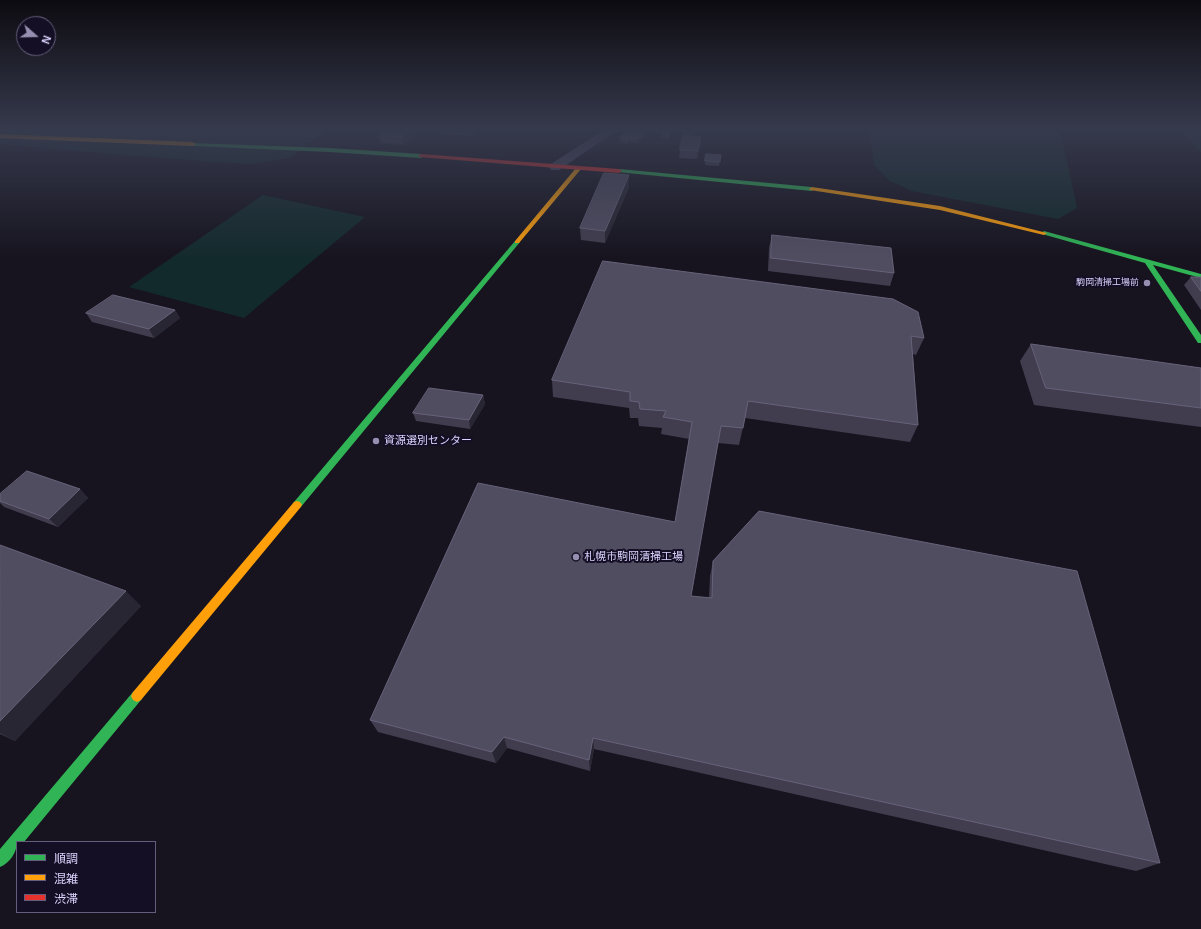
<!DOCTYPE html>
<html>
<head>
<meta charset="utf-8">
<style>
  body { margin:0 }
  #map { position:relative; width:1201px; height:929px; overflow:hidden; background:#17141f; font-family:Arial,"Noto Sans JP",sans-serif }
  canvas { display:block }
  .legend { position:absolute; left:16px; top:841px; width:140px; height:72px; box-sizing:border-box; background:#140f24; border:1px solid #645d7b; margin:0; padding:5px 7px; list-style:none; font-size:12px; color:#dbd3fe }
  .legend li { display:flex; align-items:center; gap:8px; height:20px }
  .legend b { width:20px; border:1px solid #645d7b }
  .north { position:absolute; left:16px; top:16px; width:40px; height:40px; box-sizing:border-box; background:#140f24; border:1px solid #645d7b; border-radius:50%; rotate:110deg; font-size:11px; font-weight:700; line-height:16px; text-align:center; color:#dbd3fe }
  .north::after { content:''; display:block; margin:auto; width:14px; height:18px; background:#9690b0; clip-path:polygon(50% 0,100% 100%,50% 72%,0 100%) }
</style>
</head>
<body>
<div id="map">
<canvas width="1201" height="929"></canvas>
<ul class="legend">
<li><b style="height:5px;background:#30b455"></b>順調</li>
<li><b style="height:5px;background:#ff9f0a"></b>混雑</li>
<li><b style="height:5px;background:#e5322d"></b>渋滞</li>
</ul>
<div class="north">N</div>
</div>
<script>
const g = document.querySelector('canvas').getContext('2d');
g.lineJoin = 'round';
function fill(path, color) { g.fillStyle = color; g.fill(path, 'evenodd'); }
function trace(path, color, width, dash) { g.strokeStyle = color; g.lineWidth = width; g.lineCap = dash ? 'butt' : 'round'; g.setLineDash(dash || []); g.stroke(path); }
function label(font, color, halo, rows, align = 'center') {
  g.font = font + ' Arial,"Noto Sans JP",sans-serif'; g.lineWidth = 4; g.setLineDash([]); g.textBaseline = 'middle'; g.strokeStyle = halo; g.fillStyle = color; for (const [text, x, y, turn = 0] of rows) {
    g.save(); g.translate(x, y); g.rotate((+turn || 0) * Math.PI / 180); g.textAlign = isNaN(turn) ? turn : align; if (halo) g.strokeText(text, 0, 0); g.fillText(text, 0, 0); g.restore();
  }
}
const green = new Path2D(`
  M0 129H329L289 158 250 164 160 158 0 144Z
  M870 129H1060L1077 208 1058 219 912 191 890 181 874 165Z
  M1173 129H1201V152L1182 132Z
  M263 195 365 217 244 318 129 287Z`);
const street = new Path2D(`
  M605 129H619L559 170H551L549 167 551 164Z`);
const fast = new Path2D(`
  M191 143 330 148 421 154 424 156 421 158 330 152 193 146 190 144Z
  M619 169 812 187 815 189 812 191 617 172 616 171Z
  M1044 231 1201 274V278L1153 265 1201 335V343H1198L1145 263 1042 234 1041 233Z
  M515 241 520 242 300 508H294L292 505 294 502Z
  M137 690 141 692 143 696 141 700 24 842H17C17 852 10 863 0 867V849L133 692Z`);
const slow = new Path2D(`
  M0 134 193 142 196 144 193 146 0 138Z
  M576 168 581 169 519 243H515V241Z
  M812 187 940 206 1047 233 1044 235 940 210 810 190 809 189Z
  M297 501 300 502 302 505 300 508 141 700 137 702 133 700 131 696 133 692 294 502Z`);
const jam = new Path2D(`
  M421 154 619 169 622 171 619 173 419 157V155Z`);
const wall = new Path2D(`
  M440 129H478L472 136 441 134Z
  M655 129H673L669 139 662 138 663 133 655 132Z
  M683 129H697L695 135 683 134Z
  M416 133 404 145 381 143 379 135Z
  M644 134V138L636 143 630 142 627 144 620 141V137Z
  M701 137 697 159 679 158 680 150Z
  M706 154 721 155 719 166 705 165Z
  M629 187 605 243 581 240 580 228Z
  M772 235 894 273 890 286 768 271 769 248Z
  M603 261 924 338 916 355 913 354 918 425 910 442 745 418 739 445 718 443 691 596 709 598 710 576 713 561 1160 863 1136 871 594 749 590 771 507 748 496 763 378 732 370 720 675 522 689 439 661 434 662 428 639 426 638 418H630L629 408 553 397 552 380Z
  M1191 277H1201V310L1184 285Z
  M175 310 180 318 154 338 92 322 86 313Z
  M1031 344 1201 368V427L1034 405 1020 361Z
  M483 395 485 404 470 429 416 421 413 413Z
  M80 489 88 498 58 527 4 507 0 503V494Z
  M0 545 141 606 15 741 0 734Z`);
const shadedWall = new Path2D(`
  M410 129H415L416 133 404 145 402 137Z
  M471 129H478L472 136Z
  M671 129H673L669 139V135Z
  M644 134V138L636 143 637 139Z
  M701 137 700 145 697 159 698 151Z
  M631 138 630 142 627 144 628 140Z
  M629 175V187L605 243V231Z
  M175 310 180 318 154 338 149 329Z
  M483 395 485 404 470 429 469 420Z
  M80 489 88 498 58 527 49 519Z
  M126 591 141 606 15 741 0 733V721Z
  M504 737 507 748 496 763 492 752Z
  M593 738 594 749 590 771 589 760Z`);
const building = new Path2D(`
  M386 129H410L402 137 379 135Z
  M629 129H631L644 134 637 139 631 138 628 140 620 137Z
  M665 129H671L669 135 662 134Z
  M683 129H696V131L683 130Z
  M683 135 701 137 698 151 680 150Z
  M706 154 721 155 720 162 705 161Z
  M604 173 629 175 605 231 580 228Z
  M772 235 891 248 894 273 771 258Z
  M603 261 893 299 918 312 924 338 911 336 918 425 748 401 743 428 721 426 691 596 712 598 713 561 759 511 1077 571 1160 863 593 738 589 760 504 737 492 752 370 720 478 483 675 522 692 422 663 417 666 411 640 409 639 402 630 401V392L552 380Z
  M1191 277H1201V291Z
  M113 295 175 310 149 329 86 313Z
  M1031 344 1201 368V408L1046 388Z
  M429 388 483 395 469 420 413 413Z
  M27 471 80 489 49 519 0 501V494Z
  M0 545 126 591 0 721Z`);
const markers = [
  [1147,283,4,"#9690b0"],
  [376,441,4,"#9690b0"],
  [576,557,4,"#9690b0"]
];
const farPoinames = [
  ["駒岡清掃工場前",1139,283]
];
const poiNames = [
  ["資源選別センター",384,441],
  ["札幌市駒岡清掃工場",584,557]
];
fill(green, '#132a2c');
fill(street, '#4c4960');
fill(fast, '#30b455');
fill(slow, '#ff9f0a');
fill(jam, '#e5322d');
fill(wall, '#413d4e');
fill(shadedWall, '#292633');
fill(building, '#514d61');
trace(building, '#67627a', 1);
const sky = g.createLinearGradient(0, 0, 0, 259);
sky.addColorStop(0, '#0d0b11');
sky.addColorStop(0.5, '#363a4d');
sky.addColorStop(1, '#363a4d00');
g.fillStyle = sky;
g.fillRect(0, 0, 1201, 259);
for (const [x, y, r, color] of markers) { const dot = new Path2D(); dot.arc(x, y, r, 0, 2 * Math.PI); g.fillStyle = color; g.fill(dot); trace(dot, '#140f24', 1.5); }
label('9px', '#dbd3fe', '#140f24', farPoinames, 'right');
label('11px', '#dbd3fe', '#140f24', poiNames, 'left');
</script>
</body>
</html>
